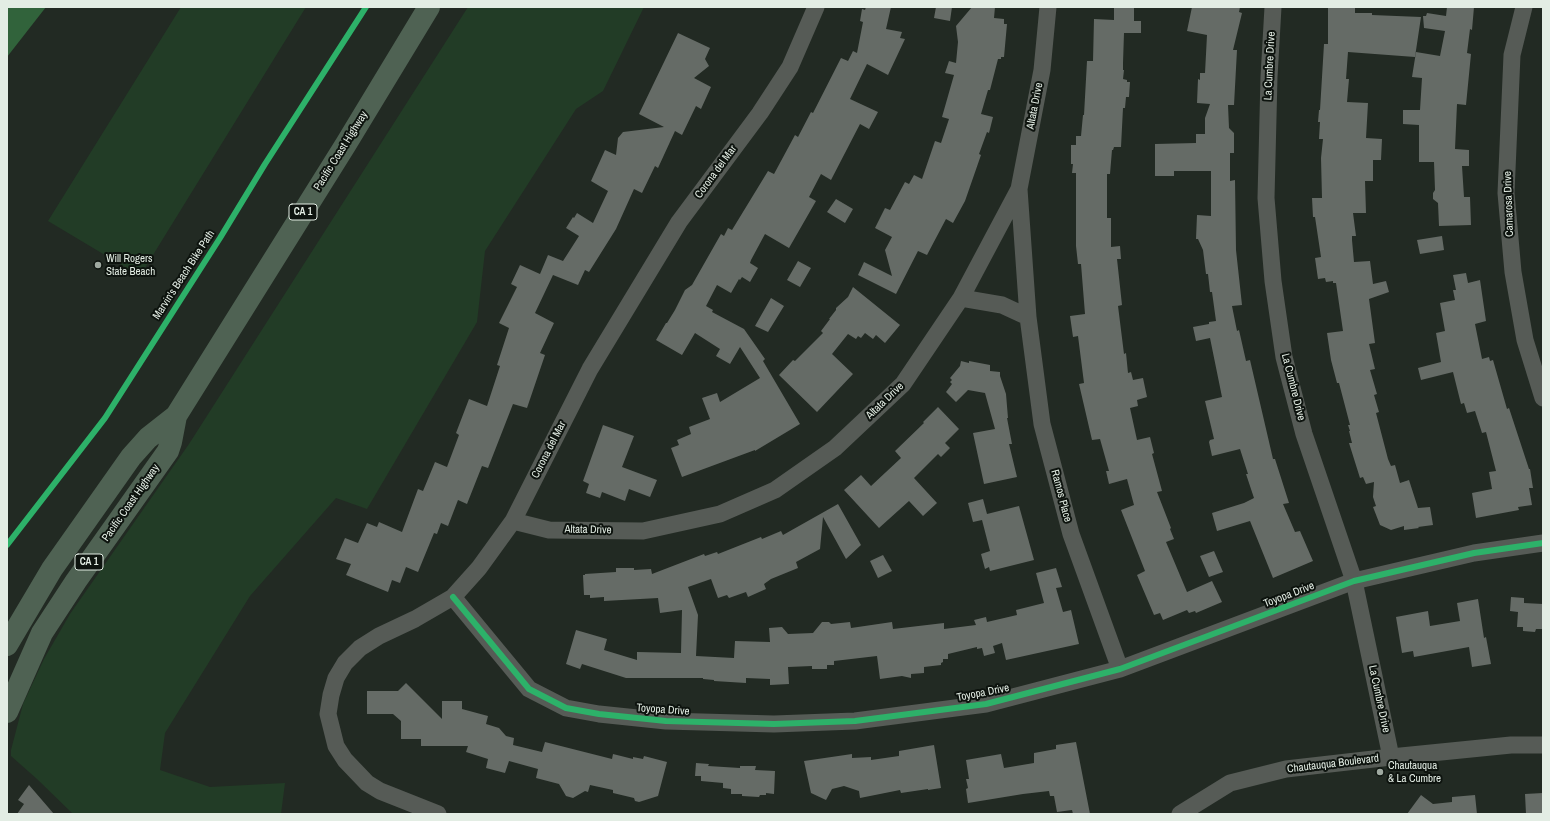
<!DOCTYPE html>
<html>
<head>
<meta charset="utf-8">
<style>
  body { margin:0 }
  #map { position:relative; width:1550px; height:821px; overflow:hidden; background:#222a23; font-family:"Archivo Narrow",sans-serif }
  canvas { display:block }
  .frame { position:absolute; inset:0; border:8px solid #e3ede4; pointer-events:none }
</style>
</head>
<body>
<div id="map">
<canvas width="1550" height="821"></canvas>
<div class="frame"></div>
</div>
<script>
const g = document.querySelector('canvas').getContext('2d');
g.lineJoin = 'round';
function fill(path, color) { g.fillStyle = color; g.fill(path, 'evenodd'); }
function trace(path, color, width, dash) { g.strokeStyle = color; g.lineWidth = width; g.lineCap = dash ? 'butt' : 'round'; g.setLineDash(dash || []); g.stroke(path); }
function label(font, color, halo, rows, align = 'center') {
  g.font = font + ' "Archivo Narrow",sans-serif'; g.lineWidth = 4; g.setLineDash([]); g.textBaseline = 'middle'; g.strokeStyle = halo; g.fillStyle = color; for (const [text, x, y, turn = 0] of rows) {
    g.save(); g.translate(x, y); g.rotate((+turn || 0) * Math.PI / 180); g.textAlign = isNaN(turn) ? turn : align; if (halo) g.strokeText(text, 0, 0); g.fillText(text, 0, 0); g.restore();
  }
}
const green = new Path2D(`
  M181 7H306L140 276 48 221Z
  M468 7H644L603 91 576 109 485 251 477 322 367 509 336 498 250 596 165 733 160 770 210 787 285 783 281 814H73L37 779 11 756V750L23 704 44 659 70 614 189 444Z`);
const water = new Path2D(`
  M7 7H46L7 57Z`);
const building = new Path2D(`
  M866 7H891L886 29 902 32 900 38 905 39 888 75 867 64 850 99 878 112 869 129 860 124 831 180 821 174 809 197 816 201 789 248 765 234 751 260 750 263 758 268 750 282 742 277 740 280 739 279 731 293 717 285 706 306 713 310 712 312 744 329 765 359 763 361 800 424 755 451V450L682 477 671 448 679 445 677 440 691 434 689 427 710 419 702 398 717 393 720 402 760 378 740 347 730 364 716 356 720 349 695 333 682 355 656 340 666 323H667L675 310 685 290 692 285 721 234 724 236 728 228 732 230 768 171 774 174 795 135 798 137 811 112 813 113 841 58 848 61 853 51 857 53 863 22 860 21 862 9 865 10Z
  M936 7H952L950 21 934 18Z
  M972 7H995L994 18 1004 19V24H1007L1004 57H1001V59H998L990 90H988L981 114 993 117 989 133 987 132 979 154 981 155 965 201 953 223 946 219 927 255 918 251 896 294 858 275 864 262 892 276 885 250 892 237 875 228 885 208 890 210 905 182 909 184 914 175 922 179 935 141 941 143 949 119 942 117 954 75 945 73 949 61 956 63 958 42 956 26Z
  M1114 7H1134V21H1141V33H1124L1123 63V70H1124L1123 79 1127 80V82H1130L1129 97H1126L1125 108H1123L1121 147H1114L1113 150H1112L1110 174H1107V218H1111V247L1120 246 1121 259H1117L1122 305 1118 306 1124 354 1126 353 1128 373 1131 372 1133 380 1143 378 1147 397 1137 400 1138 406 1130 408 1137 440 1150 437 1154 453 1152 454 1162 491 1157 492 1171 528 1170 529 1174 539 1166 542 1187 592 1212 581 1222 602 1196 613 1195 611 1189 613 1187 610 1163 620 1160 613 1154 615 1137 575 1145 571 1121 510 1134 505 1127 479 1109 484 1106 471H1109L1100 439 1092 440 1079 384 1084 383 1078 336 1073 337 1070 316 1085 314 1081 264H1078L1076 246V173H1072L1073 164H1071V145H1076V136H1081L1083 115H1084L1087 61H1093L1094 19 1114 20Z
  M1192 7H1240L1239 12 1242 13 1233 50H1237L1234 105H1228L1229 128 1234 133V153H1230V181L1235 180 1236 250 1242 305 1232 306 1237 331 1239 330 1246 361 1250 360 1273 459H1275L1289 503 1283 504 1295 532 1300 531 1313 561 1273 578 1250 521 1217 531 1212 513 1244 503 1254 498 1246 474H1248L1240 449 1212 456 1209 442 1210 440 1214 439 1205 401 1222 397 1210 338 1196 341 1193 327 1209 324V322L1216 321 1212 292H1210L1208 274H1206L1203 250 1198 239H1196L1197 215 1211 216V171H1174V176H1155V144L1196 143V134H1205V118L1210 104 1197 103 1198 79 1200 80V73H1205L1207 35 1187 31Z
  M1328 7H1355V13H1372V15L1421 17 1415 57 1348 52 1346 79H1349L1347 102 1368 103 1366 138 1382 139 1381 160H1373V181H1365L1366 213H1353L1356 236H1352V240L1354 262 1370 261 1373 284 1386 281 1389 292 1369 299 1375 343 1369 344 1375 369 1370 370 1377 394 1374 395 1379 412 1376 413 1388 459 1391 466 1395 465 1400 483 1409 480 1418 508 1430 507 1433 525 1418 527 1419 528 1404 530V526L1391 530 1380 525 1373 507 1376 506 1373 497 1374 482 1366 484 1363 477 1360 478 1349 443H1352L1349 431H1350L1348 425H1350L1339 383H1337L1331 360 1327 333 1343 331 1336 283H1333V281L1326 282 1325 278 1318 279 1315 258 1321 257 1315 217H1313L1312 198H1322L1321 158 1323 139H1319L1320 122H1318L1319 110H1320L1324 44H1328Z
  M1447 7H1474L1472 30 1470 29 1467 53 1471 54 1466 105 1457 104 1455 149 1469 150V166H1462L1464 197H1470L1471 225 1439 226 1438 203 1433 199V193L1435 190 1434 162H1419V125L1403 124V110H1420L1422 78 1412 77 1416 52 1440 56 1445 31 1424 28 1423 16H1426L1427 13 1446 16Z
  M678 33 710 48 705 59 709 66 694 78 711 87 701 109 696 106 682 135 675 131 658 168 655 166 642 193 634 189 616 229 589 272 585 270 578 285 553 275 535 313 554 323 540 353 545 355 527 408 513 404 488 468 482 466 467 504 458 500 448 526 441 523 437 534 434 533 418 572 406 567 400 583 392 580 388 592 346 575 351 564 336 559 345 538 358 543 367 523 377 527 379 522 402 532 418 489 423 491 435 462 447 467 459 435 456 433 469 399 487 406 500 366 497 365 509 328 499 323 517 287 511 284 520 265 540 274 548 255 563 261 579 236 566 228 573 217 574 218 577 213 593 223 608 191 591 181 605 150 616 155 618 138 623 132 664 127 639 114Z
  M836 199 853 209 845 223 827 212Z
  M1442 236 1444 250 1420 254 1417 240Z
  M798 261 811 268 800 287 787 280Z
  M1466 273 1468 283 1480 280 1486 321 1475 324 1482 359 1489 357 1490 361 1493 360 1507 409 1509 408 1529 469H1530L1533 488H1529L1532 505 1518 507 1519 510 1476 518 1472 493 1492 489 1489 472 1496 471 1486 432 1482 433 1475 411 1467 413 1464 403 1461 404 1453 372 1421 380 1418 368 1441 362 1436 333 1445 331 1440 303 1455 300 1453 290H1456L1453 275Z
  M853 287 900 325 885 343 876 335 873 339 865 333 861 338 858 336 856 339 848 334 832 354 853 374 817 412 779 375 793 360 795 361 823 333 821 331 830 319H829L836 310V308L848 297Z
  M771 298 784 306 768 332 755 326Z
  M961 361 969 363V361L990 365V371L1000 372V376L1006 394 1008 418H1007L1012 444H1009L1017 477 984 484 973 433 995 429 985 393 968 390 956 402 946 392 952 384 950 382 952 380 950 378 960 366Z
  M938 407 959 429 945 443 950 448 941 457 938 454 914 478 937 503 923 516 909 501 879 528 844 490 861 475 871 486 901 458 895 451 924 423 923 422Z
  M603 425 634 436 622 467 657 480 650 497 629 489 625 501 602 492 600 498 586 493 589 484 583 481Z
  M983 499 987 514 1019 506 1034 560 990 571 989 567 985 569 981 554 990 551 982 520 973 522 968 503Z
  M838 504 861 545 846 559 823 517 820 549 796 562 798 568 771 579 764 584 766 589 748 597 746 592 729 598 727 595 718 598 711 579 688 587 698 615 696 656 734 658 735 641 770 642 769 628 782 627 788 634 813 633 822 622H829L831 624 850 622 851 628 892 622 893 629 944 623V629L976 625 974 620 986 617 987 622 1017 615 1016 610 1044 603 1036 573 1056 568 1062 587 1056 588 1063 612 1071 610 1079 644 1006 660 1002 643 993 646 995 653 984 656 982 648 977 649V647L948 654V659H943V662L941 663V665L924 667V673L911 674V678L902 676 880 679 877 656 834 661V665H827V669H812V666L788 667 789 684 770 685V679L746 678V683L714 681V680L703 679V678H626L582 664 580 669 566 664 576 630 607 639 604 650 637 660V652L681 653 682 610 660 613 658 598 604 601V597L590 598V595H584L583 575H585V574L616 572V568H634V570L651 569 652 574 704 554 705 556 717 552 718 554 761 537 762 539 781 531 783 535Z
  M1214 551 1223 572 1209 577 1200 556Z
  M883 555 892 571 878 578 870 561Z
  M1511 597 1524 598V603L1543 604V629H1536L1535 632 1523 631V627H1517L1518 612 1510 611Z
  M1478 599 1484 638 1486 637 1491 664 1472 667 1469 647 1414 657 1413 651 1402 653 1396 617 1428 611 1430 626 1460 621 1457 603Z
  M406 683 442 719V701H462V709L488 716 486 724 499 728 506 736 514 738 513 745 542 752 545 742 612 759 613 754 633 759V757L643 759 644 756 667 762 658 796 639 802 635 801 634 798 613 793V790L590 785 588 792 585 791 573 798 566 796 559 784 536 778 538 769 509 761 505 773 486 768 488 759 466 752 468 746H421V739H401V721L393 714H367V691H398Z
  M1076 742 1090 814H1073L1072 810 1057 812 1054 796H1050L1049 791 1023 794 968 803 966 789 968 788 966 779H969L966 760 1001 754 1004 768 1034 763V753L1056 749V745Z
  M934 745 941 788 928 790V789L901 793 900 790 860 798 859 791 844 786 832 789 826 800 811 793 804 761 852 754V758L871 757V760L899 756V751Z
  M696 763 709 764 708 766 740 768V766H756L755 770 775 771 774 794 766 793V795H760L759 797 742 796V794H731V789L723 788V783L701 781V776H695Z
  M29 785 54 814H17L24 804 18 800Z
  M1543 793V814H1526L1525 794Z
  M1421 795 1433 804 1452 802V797L1475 795 1477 814H1407Z`);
const minor = new Path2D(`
  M1273 7 1269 77 1266 198 1273 281 1284 357 1304 434 1354 581 1391 757
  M1524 7 1512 55 1506 193 1513 272 1525 340 1543 398
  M1019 189 1028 317 1042 424 1071 534 1120 669
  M961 298 1002 305 1028 317
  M513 521 549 530 643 531 720 514 775 490 835 448 903 384 961 298 1019 189 1042 70 1048 7
  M453 597 529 689 566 708 599 714 666 721 774 724 855 721 986 704 1120 669 1354 581 1474 553 1543 543
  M438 814 380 791 367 783 345 760 336 746 328 714 331 695 336 678 345 663 360 648 379 636 415 619 453 597 479 568 513 521 590 369 679 222 760 113 790 67 816 7
  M1180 814 1230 783 1286 769 1391 757 1511 745H1543`);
const highway = new Path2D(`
  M7 645 52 569 131 457 148 438 176 416 346 144 429 7
  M7 712 42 633 76 581 168 451 171 442 176 416`);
const cycleway = new Path2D(`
  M7 545 105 418 220 238 265 164 366 7
  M453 597 529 689 566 708 599 714 666 721 774 724 855 721 986 704 1120 669 1354 581 1474 553 1543 543`);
const markers = [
  [98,265,4,"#9fa9a0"],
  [1380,772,4,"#9fa9a0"]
];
const shields = [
  [303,212,28],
  [89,562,28]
];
const shieldNames = [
  ["CA 1",303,212],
  ["CA 1",89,562]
];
const streetNames = [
  ["La Cumbre Drive",1270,66,-87],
  ["Altata Drive",1035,106,-79],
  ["Pacific Coast Highway",341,151,-58],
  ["Corona del Mar",716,172,-54],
  ["Camarosa Drive",1509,204,-92],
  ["Marvin's Beach Bike Path",184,275,-57],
  ["La Cumbre Drive",1293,387,76],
  ["Altata Drive",885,401,-44],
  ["Corona del Mar",549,450,-63],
  ["Ramos Place",1061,496,75],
  ["Pacific Coast Highway",131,503,-55],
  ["Altata Drive",588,530,1],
  ["Toyopa Drive",1289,595,-21],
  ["Toyopa Drive",983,693,-11],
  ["La Cumbre Drive",1379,699,78],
  ["Toyopa Drive",663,710,4],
  ["Chautauqua Boulevard",1333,764,-7]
];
const poiNames = [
  ["Will Rogers",106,259],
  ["State Beach",106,272],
  ["Chautauqua",1388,766],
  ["& La Cumbre",1388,779]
];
fill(green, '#223c26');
fill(water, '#31633b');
fill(building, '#656b66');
trace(minor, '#565b56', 17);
trace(highway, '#4f6253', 22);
trace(cycleway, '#2db169', 6);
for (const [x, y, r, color] of markers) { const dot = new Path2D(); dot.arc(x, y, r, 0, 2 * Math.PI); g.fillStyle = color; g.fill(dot); trace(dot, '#0d130e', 1.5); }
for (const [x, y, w] of shields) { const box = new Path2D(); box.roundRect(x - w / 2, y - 8, w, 16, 3); g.fillStyle = '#0d130e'; g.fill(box); trace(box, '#e3ede4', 1); }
label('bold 10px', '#e3ede4', null, shieldNames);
label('11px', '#e3ede4', '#0d130e', streetNames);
label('11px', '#e3ede4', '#0d130e', poiNames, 'left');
</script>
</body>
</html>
